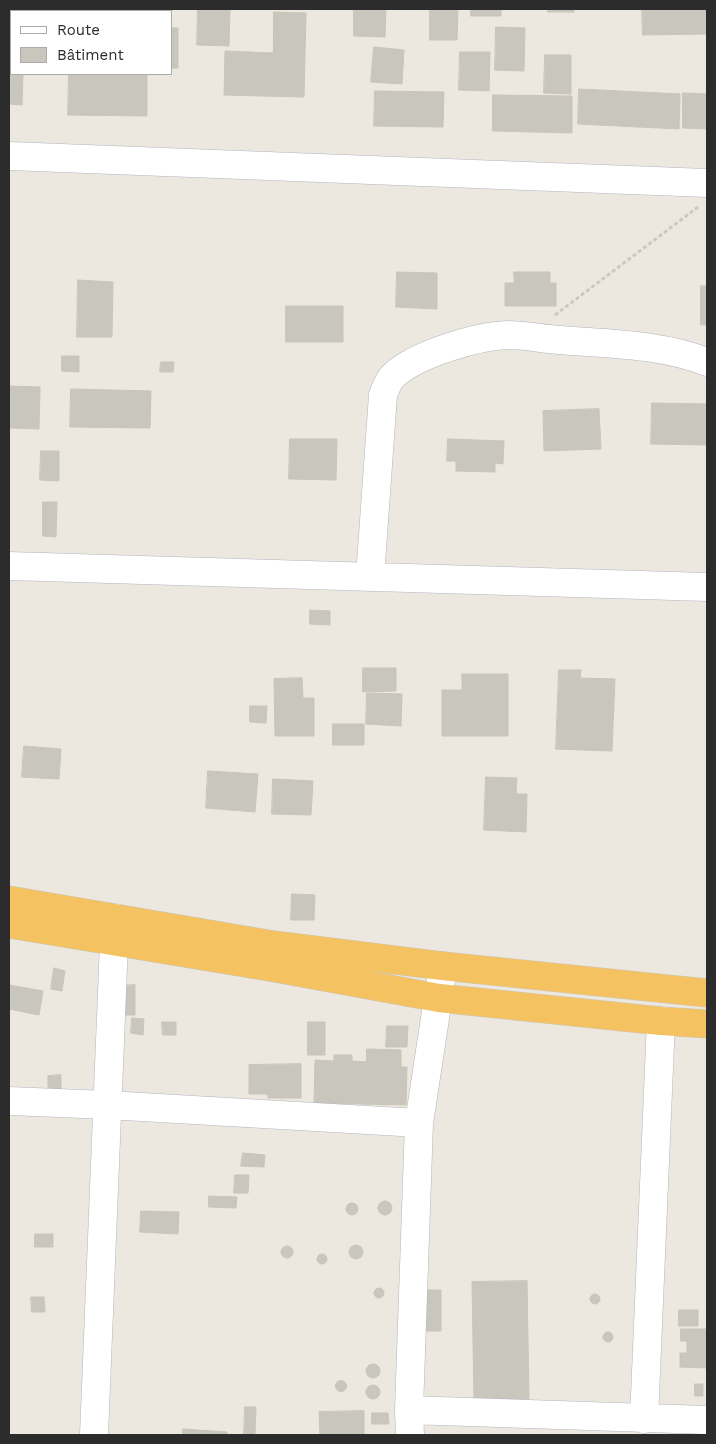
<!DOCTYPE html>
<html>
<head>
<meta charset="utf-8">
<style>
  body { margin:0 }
  #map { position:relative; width:716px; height:1444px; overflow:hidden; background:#ede8df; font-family:"Work Sans",sans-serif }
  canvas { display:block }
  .frame { position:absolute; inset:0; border:10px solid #2c2c2c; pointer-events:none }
  .legend { position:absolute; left:10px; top:10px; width:162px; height:65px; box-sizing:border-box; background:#fff; border:1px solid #ababab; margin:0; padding:6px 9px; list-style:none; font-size:15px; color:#2c2c2c }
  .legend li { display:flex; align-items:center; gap:10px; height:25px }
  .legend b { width:25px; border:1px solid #ababab }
</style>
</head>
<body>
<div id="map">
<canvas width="716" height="1444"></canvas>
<div class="frame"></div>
<ul class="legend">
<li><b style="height:6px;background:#fff"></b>Route</li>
<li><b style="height:14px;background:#c9c6bd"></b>Bâtiment</li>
</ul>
</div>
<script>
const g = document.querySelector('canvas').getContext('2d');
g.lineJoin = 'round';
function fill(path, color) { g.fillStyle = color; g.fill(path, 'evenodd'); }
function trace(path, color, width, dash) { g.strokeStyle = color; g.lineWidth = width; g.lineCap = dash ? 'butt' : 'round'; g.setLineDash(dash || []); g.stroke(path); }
const building = new Path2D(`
  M198 9H230L229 46 197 45Z
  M354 9H386L385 37 354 36Z
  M430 9H458L457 40H430Z
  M471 9H501V16H471Z
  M548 9H574V12H548Z
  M642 9H707V34L643 35Z
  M274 12 306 13 304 97 224 95 225 51 273 53Z
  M496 27 525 28 524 71 495 70Z
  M171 28H178V68H171Z
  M374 47 404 50 402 84 371 82Z
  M460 52H490L489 91 459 90Z
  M545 55H571V94L544 93Z
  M9 67H11V74H23L22 105 9 104Z
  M69 74H147V116L68 115Z
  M579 89 680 94 679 129 578 124Z
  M375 91 444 92 443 127 374 126Z
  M683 93 707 94V129L683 128Z
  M493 95 572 96V133L493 131Z
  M397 272 437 273V309L396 307Z
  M514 272H550V283H556V306H505V283H514Z
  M78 280 113 282 112 337H77Z
  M701 286H707V325H701Z
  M286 306H343V342H286Z
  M62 356H79V372L62 371Z
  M161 362H174L173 372H160Z
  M9 386 40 387 39 429 9 428Z
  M71 389 151 391 150 428 70 427Z
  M652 403 707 404V445L651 444Z
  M599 409 601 449 544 451 543 411Z
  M290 439H337L336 480 289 479Z
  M448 439 504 441 503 464 495 463V472L456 471V461H447Z
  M41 451H59V481L40 480Z
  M43 502H57L56 537 43 536Z
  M310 610 330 611V625L310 624Z
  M363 668H396V691L363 692Z
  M559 670H581L580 678 615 679 612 751 556 749Z
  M462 674H508V736H442V690H462Z
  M302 678 303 698H314V736H275L274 679Z
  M367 693 402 694 401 726 366 724Z
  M250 706H267L266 723 250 722Z
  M333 724H364V745H333Z
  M24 746 61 749 59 779 22 777Z
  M208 771 258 774 255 812 206 808Z
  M486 777 517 778 516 794H527L526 832 484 830Z
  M273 779 313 781 311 815 272 814Z
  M292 894 315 895 314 920H291Z
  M54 968 65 971 62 991 51 989Z
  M9 985 43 991 39 1015 9 1009Z
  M135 985V1015H120V986Z
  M132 1018 144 1019 143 1035 131 1033Z
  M162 1022H176V1035H163Z
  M308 1022H325V1055H308Z
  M387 1026H408L407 1047H386Z
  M367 1049 401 1050V1067H407L406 1105 314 1103 315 1060 334 1061V1055H352V1061L366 1062Z
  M301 1064V1098H268V1094H249V1065Z
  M61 1075V1091H48V1076Z
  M243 1153 265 1155 264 1167 241 1166Z
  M235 1175H249L248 1193H234Z
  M209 1196 237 1197 236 1208 209 1207Z
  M378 1208a7 7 0 1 1 14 0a7 7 0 1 1-14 0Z
  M346 1209a6 6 0 1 1 12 0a6 6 0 1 1-12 0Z
  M141 1211 179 1212 178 1234 140 1232Z
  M35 1234H53V1247H35Z
  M349 1252a7 7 0 1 1 14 0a7 7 0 1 1-14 0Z
  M281 1252a6 6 0 1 1 12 0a6 6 0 1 1-12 0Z
  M317 1259a5 5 0 1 1 10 0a5 5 0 1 1-10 0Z
  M527 1281 529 1399 474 1400 472 1282Z
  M374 1293a5 5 0 1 1 10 0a5 5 0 1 1-10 0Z
  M426 1290H441V1331H426Z
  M590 1299a5 5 0 1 1 10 0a5 5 0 1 1-10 0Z
  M31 1297H44L45 1312H32Z
  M679 1310H698V1326H679Z
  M681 1329H707V1368L680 1367V1353H687V1341H681Z
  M603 1337a5 5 0 1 1 10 0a5 5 0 1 1-10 0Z
  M366 1371a7 7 0 1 1 14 0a7 7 0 1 1-14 0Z
  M335.5 1386a5.5 5.5 0 1 1 11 0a5.5 5.5 0 1 1-11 0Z
  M695 1384H703V1396H695Z
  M366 1392a7 7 0 1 1 14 0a7 7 0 1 1-14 0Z
  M245 1407H256L255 1434H244Z
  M364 1411V1435H320L319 1412Z
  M372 1413H388L389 1424H372Z
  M183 1429 227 1432V1435H183Z`);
const path = new Path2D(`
  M555 315 698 207`);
const minor = new Path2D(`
  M9 156 707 183
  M9 566 707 587
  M370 577 383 395C386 388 388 380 394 375 417 354 477 336 508 335 525 335 543 339 561 340 609 344 661 344 707 362
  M9 1101 107 1105 419 1123
  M409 1410 419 1123 443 966
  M644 1419 661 1021
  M94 1435 115 918
  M410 1435 409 1410 707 1420`);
const trunk = new Path2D(`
  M9 900 274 945 443 966 707 993
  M9 924 269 967 439 998 661 1021 707 1024`);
fill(building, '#c9c6bd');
trace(building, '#c9c4b8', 1);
trace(minor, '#b2b4bf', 29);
trace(trunk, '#c8c8c8', 29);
trace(path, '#c8c8c8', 3, [4, 2.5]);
trace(minor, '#fff', 28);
trace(trunk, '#f4c260', 28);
</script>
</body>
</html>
